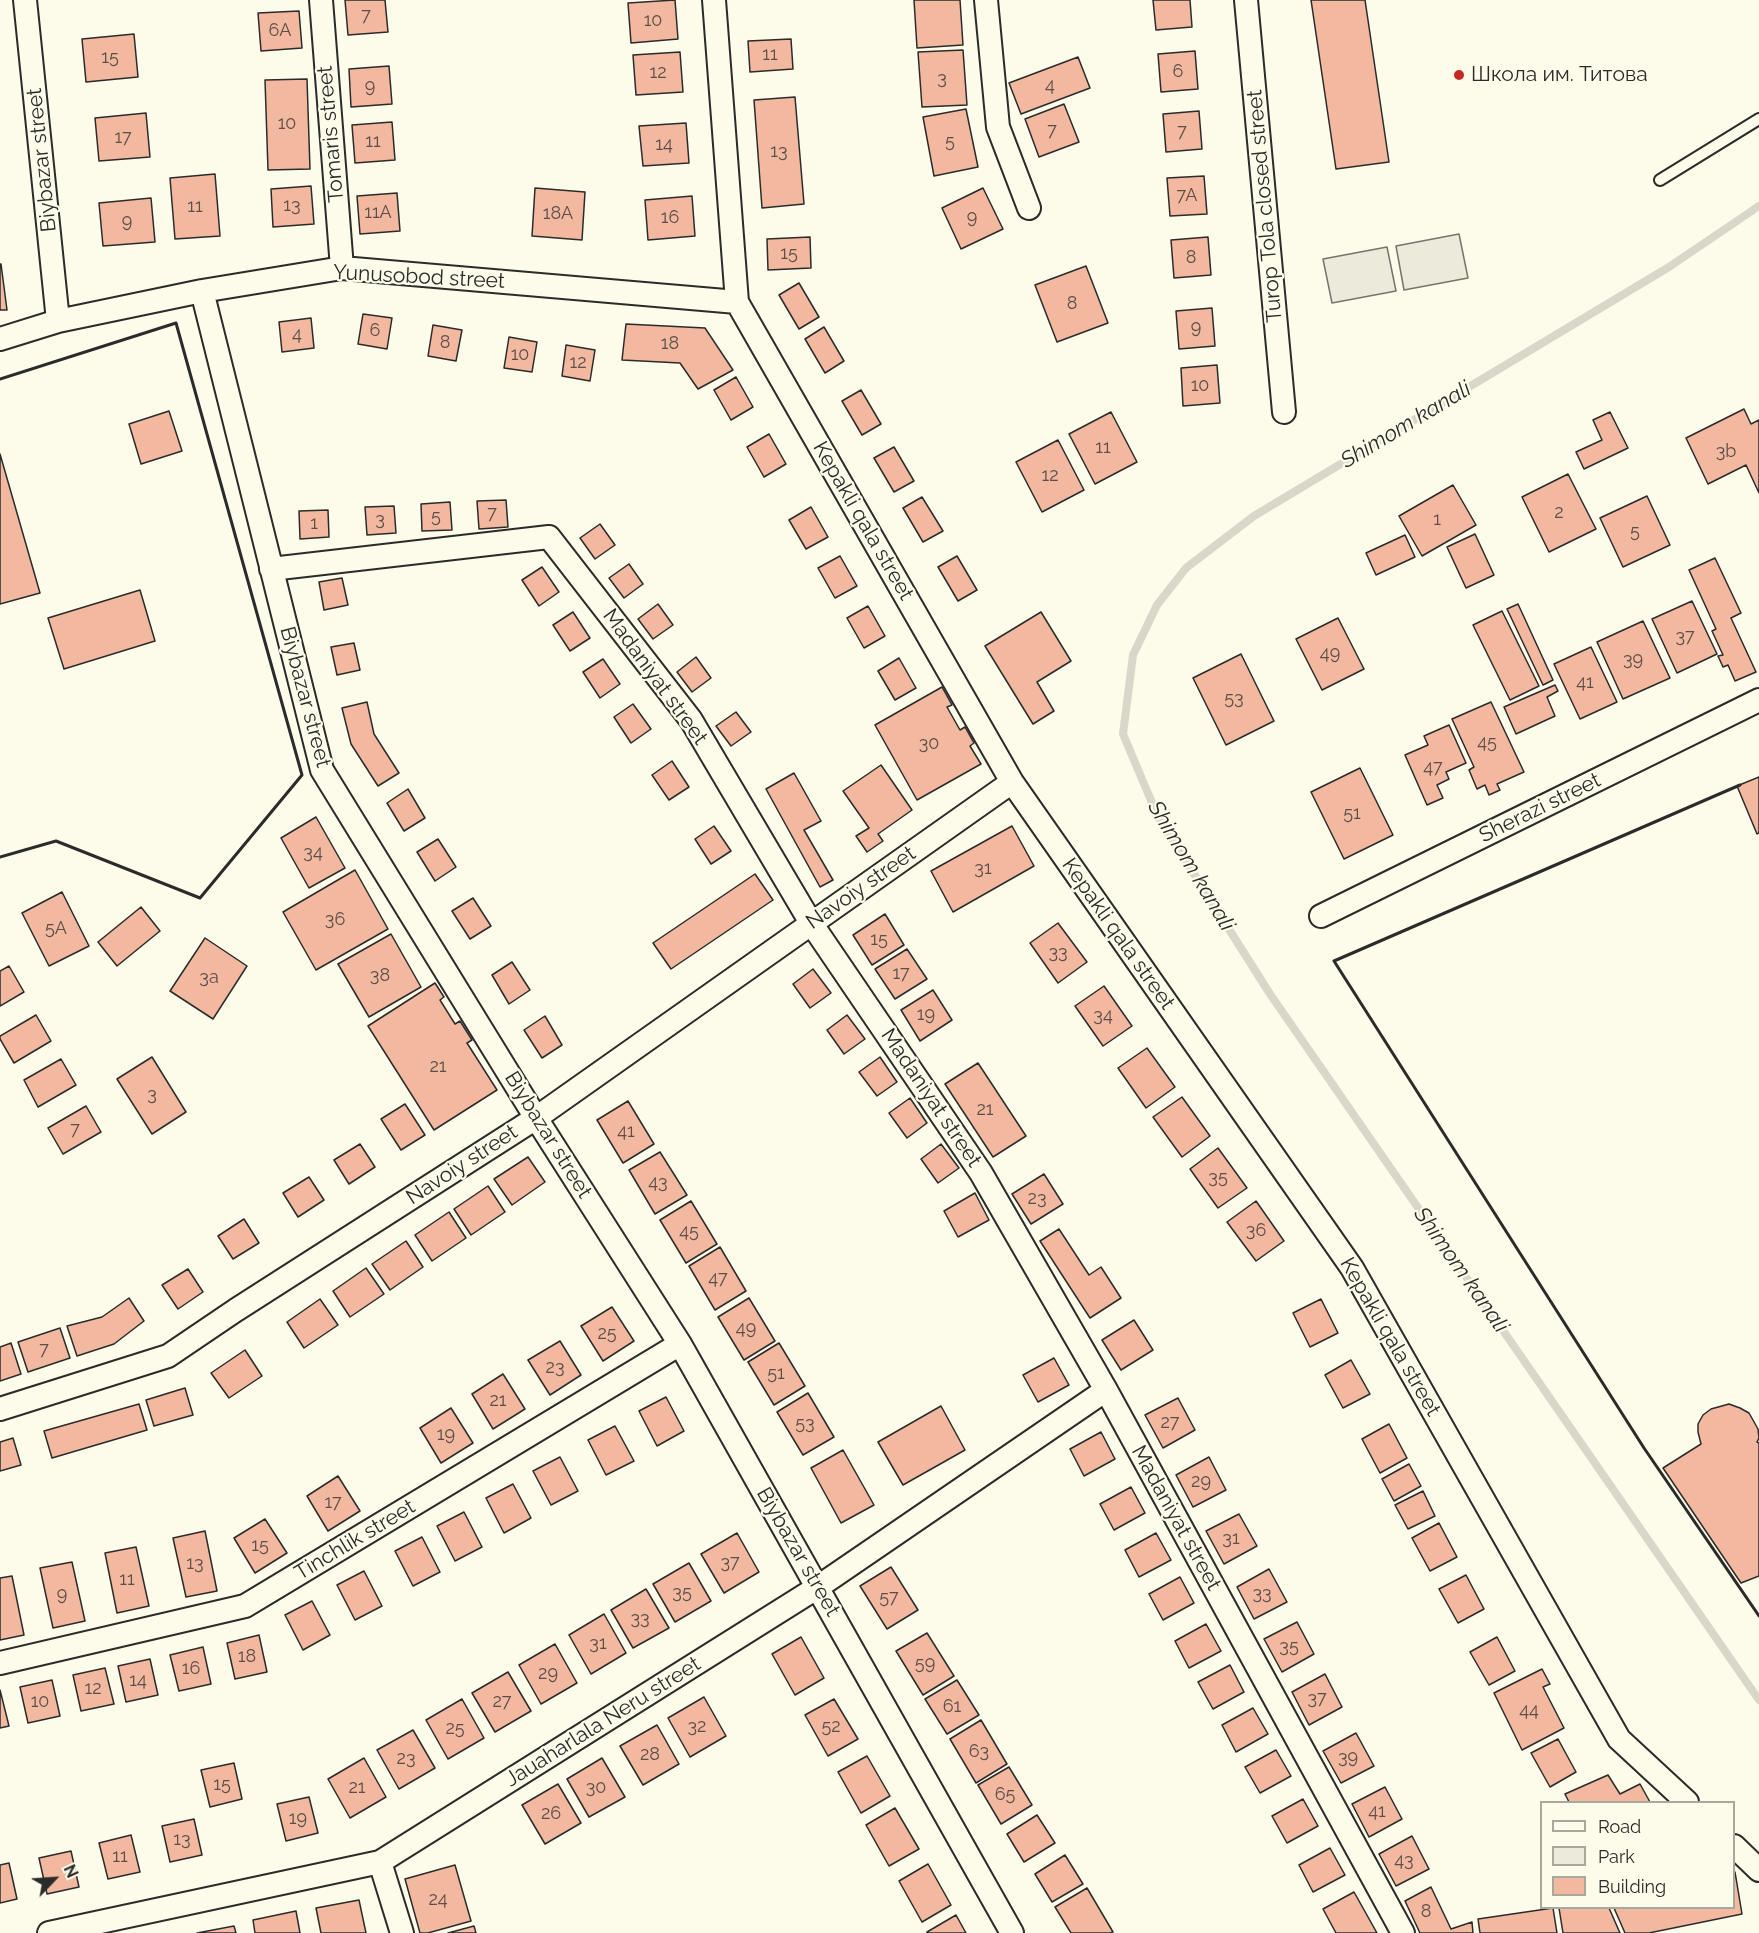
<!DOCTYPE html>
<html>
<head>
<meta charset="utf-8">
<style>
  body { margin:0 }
  #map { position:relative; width:1759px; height:1933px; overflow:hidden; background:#fdfbea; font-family:Raleway,sans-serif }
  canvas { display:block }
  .legend { position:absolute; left:1540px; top:1801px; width:195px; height:108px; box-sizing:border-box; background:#fdfbea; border:2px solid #a9a89e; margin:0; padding:8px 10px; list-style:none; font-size:18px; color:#2b2b2b }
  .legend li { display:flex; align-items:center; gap:12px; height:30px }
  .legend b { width:30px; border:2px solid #a9a89e }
  .north { position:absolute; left:24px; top:1849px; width:60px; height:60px; -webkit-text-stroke:4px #fdfbea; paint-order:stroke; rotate:65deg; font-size:16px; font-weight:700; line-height:24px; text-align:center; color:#2b2b2b }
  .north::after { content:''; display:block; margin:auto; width:21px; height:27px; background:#2b2b2b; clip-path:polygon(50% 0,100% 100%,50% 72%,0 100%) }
</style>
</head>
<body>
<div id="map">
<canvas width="1759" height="1933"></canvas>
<ul class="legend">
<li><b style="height:8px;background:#fdfbea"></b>Road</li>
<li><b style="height:16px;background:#ecebdb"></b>Park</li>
<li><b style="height:16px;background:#f2b8a0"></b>Building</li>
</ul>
<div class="north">N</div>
</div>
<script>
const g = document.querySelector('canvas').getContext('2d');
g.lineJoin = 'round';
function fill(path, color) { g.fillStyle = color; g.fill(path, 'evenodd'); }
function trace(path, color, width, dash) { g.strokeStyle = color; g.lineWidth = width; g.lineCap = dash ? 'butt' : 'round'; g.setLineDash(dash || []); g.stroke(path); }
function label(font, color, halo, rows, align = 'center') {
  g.font = font + ' Raleway,sans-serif'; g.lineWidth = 4.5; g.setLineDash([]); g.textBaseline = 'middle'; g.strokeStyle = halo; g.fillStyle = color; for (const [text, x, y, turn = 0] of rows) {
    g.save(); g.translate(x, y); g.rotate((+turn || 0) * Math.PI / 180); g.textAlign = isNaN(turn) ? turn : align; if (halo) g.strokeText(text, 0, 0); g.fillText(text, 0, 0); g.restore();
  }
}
const green = new Path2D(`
  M1459 234 1468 278 1404 290 1396 246Z
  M1387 247 1396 291 1332 303 1323 259Z`);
const stream = new Path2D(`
  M1759 206 1669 267 1254 516 1186 568 1157 605 1133 655 1123 734 1158 817 1270 994 1759 1700`);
const building = new Path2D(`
  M345 0H385L388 32 348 35Z
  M675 0 678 39 631 43 628 3Z
  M914 0H960L963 45 917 48Z
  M1153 0H1190L1192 27 1156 30Z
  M1311 0H1365L1389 162 1336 169Z
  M299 11 302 48 261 51 258 13Z
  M134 34 138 77 86 82 82 39Z
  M791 39 793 69 750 72 748 41Z
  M963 50 967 105 922 107 918 52Z
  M1195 51 1198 89 1161 92 1158 54Z
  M680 52 683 92 636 95 633 55Z
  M1078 57 1090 88 1021 114 1009 83Z
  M389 66 392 104 351 107 349 69Z
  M307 79 310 169 268 170 265 80Z
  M795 97 804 204 762 208 754 100Z
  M1064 104 1079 142 1039 157 1025 119Z
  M966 109 978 167 934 176 923 117Z
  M1199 111 1202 149 1166 152 1163 114Z
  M146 113 150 157 99 161 95 118Z
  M392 122 395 160 355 163 352 125Z
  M686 123 689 163 643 166 639 126Z
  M215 174 220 236 175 239 170 178Z
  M1204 176 1207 214 1170 216 1167 178Z
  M311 186 314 224 273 227 271 189Z
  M535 188 585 192 582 240 532 236Z
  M983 188 1003 229 961 249 942 208Z
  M397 193 400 231 360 234 357 196Z
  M692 196 695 236 648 240 645 200Z
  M151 198 155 242 103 246 99 203Z
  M810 237 811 268 768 270 767 239Z
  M1208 237 1211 275 1174 278 1171 240Z
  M0 264H1L7 310H0Z
  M1086 266 1108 323 1057 342 1035 285Z
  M799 283 819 317 799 329 779 295Z
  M1212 308 1215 346 1179 349 1176 311Z
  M363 314 392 318 387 349 358 344Z
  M311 318 314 348 282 352 279 322Z
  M626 324 705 328 733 370 698 389 680 363 622 360Z
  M433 325 462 330 456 361 428 356Z
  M824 327 844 361 825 373 805 339Z
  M509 337 537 342 532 372 504 368Z
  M566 345 595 350 590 381 562 376Z
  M1217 365 1220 403 1183 406 1181 368Z
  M736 377 753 407 731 420 714 390Z
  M861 390 881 424 862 435 842 401Z
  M1744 409 1751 424 1759 420V493L1746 465 1708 484 1686 438Z
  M169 411 182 451 141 464 129 424Z
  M1111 412 1137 462 1095 484 1069 434Z
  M1610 412 1628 448 1584 469 1576 452 1602 440 1593 420Z
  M769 434 786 464 764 477 747 447Z
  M1058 440 1084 490 1042 512 1016 462Z
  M894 447 914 481 894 492 874 458Z
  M0 454 40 593 0 604Z
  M1568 474 1596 529 1549 552 1522 497Z
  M1453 485 1476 525 1422 556 1399 516Z
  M1647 496 1670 545 1623 567 1600 518Z
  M922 497 943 531 923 542 903 508Z
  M506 500 508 527 479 529 477 501Z
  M450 502 452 530 422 531 421 504Z
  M394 506 396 533 367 535 365 507Z
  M811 507 828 537 806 549 789 520Z
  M328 510 329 537 300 539 299 511Z
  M600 524 615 545 595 559 580 538Z
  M1475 534 1494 575 1466 588 1447 547Z
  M1405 535 1415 557 1376 575 1366 553Z
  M840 556 857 586 835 598 818 568Z
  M957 556 977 590 958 601 938 567Z
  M1715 558 1741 613 1731 618 1756 672 1735 681 1728 665 1723 667 1718 656 1723 655 1712 631 1716 629 1689 570Z
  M629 564 643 584 624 598 609 578Z
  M542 567 559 592 539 606 522 580Z
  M342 578 348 605 324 610 319 582Z
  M140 590 155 641 64 669 48 618Z
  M1692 601 1717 654 1677 673 1652 619Z
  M658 604 673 625 653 639 638 619Z
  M1518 604 1553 680 1543 685 1507 609Z
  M868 606 885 636 864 648 847 618Z
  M1502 611 1539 686 1510 700 1473 625Z
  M573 612 590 638 570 651 553 625Z
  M1041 612 1071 661 1037 682 1054 711 1033 724 985 646Z
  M1338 618 1364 669 1322 690 1296 639Z
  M1643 621 1670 678 1623 699 1597 642Z
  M354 643 360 670 337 675 331 647Z
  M1591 647 1617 702 1580 719 1554 664Z
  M1241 654 1274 721 1226 745 1193 678Z
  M696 657 711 678 692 692 677 672Z
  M899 658 916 688 895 700 878 671Z
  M603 659 620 684 600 698 583 672Z
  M1555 685 1558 691 1547 697 1555 716 1516 734 1504 707Z
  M942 687 952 705 947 707 960 730 965 727 974 743 970 746 981 764 917 800 875 725Z
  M367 702 374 734 399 773 378 786 351 744 342 708Z
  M1491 702 1524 772 1497 784 1500 790 1489 795 1485 785 1477 789 1469 770 1474 767 1452 719Z
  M633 704 651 729 631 743 614 717Z
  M736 712 751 732 731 746 716 726Z
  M1449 725 1466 763 1446 772 1449 779 1437 785 1443 798 1427 805 1405 755 1428 745 1424 736Z
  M672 761 689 787 669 800 652 775Z
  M881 765 912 810 878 834 883 841 867 852 856 836 869 828 843 791Z
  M1360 768 1393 835 1344 859 1311 792Z
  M794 773 821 821 804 830 833 880 820 887 766 789Z
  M1759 777V833L1757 834 1737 786Z
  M408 789 425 818 404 831 387 803Z
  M316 817 345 868 309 888 281 838Z
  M714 826 731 851 711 864 695 839Z
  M1012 826 1034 866 953 912 931 871Z
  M438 839 456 867 435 881 417 852Z
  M355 870 388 929 316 970 283 912Z
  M755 874 773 900 671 969 653 943Z
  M62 892 89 946 49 966 22 913Z
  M473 898 491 926 470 939 452 911Z
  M141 907 160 931 117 966 98 942Z
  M885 914 904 945 872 965 853 935Z
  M1058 923 1087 962 1058 983 1030 943Z
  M391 934 421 987 369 1017 338 964Z
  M205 938 247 966 213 1019 170 991Z
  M907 949 927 979 895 999 875 969Z
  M512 962 530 990 509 1004 492 975Z
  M9 966 24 992 0 1006V971Z
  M813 969 831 993 810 1008 793 984Z
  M435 983 444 997 440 1000 455 1024 460 1021 472 1040 467 1043 497 1090 434 1130 368 1026Z
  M1104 986 1132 1026 1103 1046 1075 1006Z
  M933 990 952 1020 920 1041 901 1010Z
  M36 1015 51 1041 14 1063 0 1039V1036Z
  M847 1015 865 1039 844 1054 827 1030Z
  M545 1016 562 1045 542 1058 524 1030Z
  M1147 1048 1175 1087 1146 1108 1118 1068Z
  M152 1057 186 1112 152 1134 117 1079Z
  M880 1057 897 1082 877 1096 859 1072Z
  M61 1059 76 1085 38 1107 24 1080Z
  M978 1063 1026 1136 993 1157 945 1084Z
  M1182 1097 1210 1136 1182 1157 1153 1117Z
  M910 1098 927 1123 907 1138 889 1113Z
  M628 1101 654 1144 623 1163 597 1120Z
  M405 1104 425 1135 401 1150 381 1119Z
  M86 1106 101 1132 63 1154 48 1128Z
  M360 1144 375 1167 349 1184 334 1160Z
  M941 1144 959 1168 938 1183 921 1159Z
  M1218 1148 1247 1188 1218 1208 1190 1169Z
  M660 1152 687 1195 655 1214 629 1170Z
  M528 1157 545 1182 512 1205 494 1179Z
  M1044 1174 1063 1204 1031 1224 1012 1194Z
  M309 1177 324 1200 298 1217 283 1193Z
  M488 1186 505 1212 471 1235 454 1209Z
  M975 1193 989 1220 958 1237 944 1211Z
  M691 1201 717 1244 686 1263 660 1220Z
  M1256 1201 1284 1241 1256 1261 1227 1222Z
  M449 1212 466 1238 432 1261 415 1235Z
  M244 1219 259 1243 233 1259 218 1236Z
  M1059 1229 1089 1275 1101 1267 1121 1298 1090 1318 1040 1241Z
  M406 1241 423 1267 390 1290 372 1264Z
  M720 1247 746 1291 715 1310 689 1266Z
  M366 1268 384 1294 350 1317 333 1291Z
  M188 1269 203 1292 178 1309 162 1285Z
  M129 1298 144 1321 114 1344 77 1356 67 1326 102 1317Z
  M749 1298 775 1341 744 1360 718 1317Z
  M320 1299 338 1325 304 1348 287 1322Z
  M1321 1299 1338 1333 1310 1347 1293 1313Z
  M612 1307 634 1341 603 1361 581 1326Z
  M1134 1320 1153 1350 1121 1370 1102 1340Z
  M60 1328 70 1358 28 1372 18 1342Z
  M560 1341 581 1375 550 1395 528 1360Z
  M11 1343 21 1374 0 1381V1347Z
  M779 1343 805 1386 774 1405 748 1362Z
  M245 1350 262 1376 229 1398 211 1373Z
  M1054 1358 1069 1385 1038 1402 1023 1375Z
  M1351 1360 1370 1394 1343 1408 1325 1375Z
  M503 1374 525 1409 493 1429 472 1394Z
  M185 1388 193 1415 154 1426 146 1400Z
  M808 1393 834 1437 803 1455 777 1412Z
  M666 1397 684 1431 657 1446 639 1411Z
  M1178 1398 1195 1430 1163 1448 1145 1415Z
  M139 1404 147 1430 52 1458 44 1431Z
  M1729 1404 1740 1408 1749 1413 1758 1429 1759 1438 1757 1442 1759 1443V1576L1741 1583 1663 1468 1701 1444 1698 1432V1424L1703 1415 1711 1409Z
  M941 1406 965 1450 903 1485 878 1442Z
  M451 1408 473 1443 441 1463 420 1428Z
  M1389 1424 1407 1458 1380 1473 1362 1439Z
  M615 1426 634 1461 606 1475 588 1440Z
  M1101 1432 1115 1459 1084 1476 1070 1449Z
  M13 1438 21 1465 0 1471V1442Z
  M843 1450 874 1505 841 1523 811 1468Z
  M560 1457 578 1491 551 1505 533 1471Z
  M1209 1457 1226 1490 1193 1507 1176 1475Z
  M1409 1464 1421 1486 1394 1501 1382 1479Z
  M338 1476 360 1511 328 1531 307 1496Z
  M513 1484 531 1518 504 1533 486 1498Z
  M1131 1487 1145 1513 1114 1530 1100 1504Z
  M1423 1491 1435 1516 1408 1529 1395 1505Z
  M464 1512 482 1547 455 1561 437 1526Z
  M1239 1514 1257 1546 1224 1564 1206 1531Z
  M265 1519 287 1553 255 1573 234 1538Z
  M1439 1523 1457 1557 1430 1571 1412 1538Z
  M205 1531 217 1591 186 1597 173 1538Z
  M737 1533 759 1572 724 1593 701 1554Z
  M1156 1533 1171 1560 1139 1577 1125 1550Z
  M422 1537 440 1572 413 1586 395 1551Z
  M136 1547 149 1606 117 1613 105 1553Z
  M72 1562 85 1621 53 1628 40 1568Z
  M689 1563 711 1601 675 1622 653 1584Z
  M891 1567 918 1610 887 1629 860 1586Z
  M1269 1569 1287 1602 1254 1619 1237 1587Z
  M364 1571 382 1606 355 1620 337 1585Z
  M1466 1575 1484 1609 1458 1623 1439 1589Z
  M12 1576 24 1635 0 1640V1578Z
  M1180 1577 1194 1603 1163 1620 1149 1594Z
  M646 1589 669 1628 633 1648 611 1610Z
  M312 1601 330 1635 303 1650 285 1615Z
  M604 1614 626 1653 591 1674 569 1635Z
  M1297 1622 1314 1654 1282 1672 1264 1639Z
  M1206 1624 1221 1651 1189 1668 1175 1641Z
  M927 1633 954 1676 923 1695 896 1651Z
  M259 1635 267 1672 235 1679 227 1643Z
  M801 1637 824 1678 795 1695 772 1654Z
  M1497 1637 1515 1671 1489 1685 1470 1652Z
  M555 1644 577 1683 541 1704 519 1665Z
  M203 1647 211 1684 179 1691 170 1655Z
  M150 1659 158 1695 126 1702 118 1666Z
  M1230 1665 1244 1692 1213 1709 1198 1682Z
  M105 1668 114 1704 81 1711 73 1675Z
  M1542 1669 1550 1684 1543 1687 1564 1728 1522 1750 1494 1693Z
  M508 1672 531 1711 495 1732 472 1693Z
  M1325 1674 1342 1707 1309 1725 1292 1692Z
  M52 1680 60 1716 28 1723 20 1687Z
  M957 1680 979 1715 947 1734 925 1699Z
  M0 1690 9 1726 0 1728Z
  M704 1697 726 1736 690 1757 668 1718Z
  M462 1699 484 1738 448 1759 426 1720Z
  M834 1699 858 1739 828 1756 805 1715Z
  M1253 1708 1268 1734 1236 1752 1222 1725Z
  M981 1720 1007 1764 976 1783 950 1739Z
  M657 1725 679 1764 643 1785 620 1746Z
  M413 1730 435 1768 399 1789 377 1750Z
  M1356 1733 1374 1766 1341 1783 1323 1751Z
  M1558 1739 1576 1772 1550 1787 1531 1753Z
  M1276 1750 1291 1776 1260 1793 1245 1767Z
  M867 1756 890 1796 861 1813 838 1772Z
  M364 1758 386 1797 350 1818 328 1779Z
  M602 1758 625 1797 589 1817 567 1779Z
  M234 1763 242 1799 210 1807 201 1770Z
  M1009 1767 1032 1805 1001 1824 978 1785Z
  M1608 1775 1620 1794 1640 1784 1650 1802H1569L1565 1794Z
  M558 1784 581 1823 545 1844 522 1805Z
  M1385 1787 1402 1819 1369 1837 1352 1804Z
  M309 1797 318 1833 286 1841 277 1804Z
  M1303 1799 1318 1826 1287 1843 1272 1816Z
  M895 1808 919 1849 889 1866 866 1825Z
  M1037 1815 1055 1843 1024 1862 1007 1834Z
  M194 1819 202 1855 170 1862 162 1826Z
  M131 1835 140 1872 108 1879 99 1843Z
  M1412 1836 1429 1869 1396 1886 1379 1854Z
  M1330 1848 1345 1875 1313 1892 1299 1865Z
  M71 1851 79 1887 47 1894 39 1858Z
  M1065 1855 1083 1884 1052 1902 1035 1874Z
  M9 1863 17 1899 0 1903V1865Z
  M928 1864 951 1905 922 1922 899 1881Z
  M455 1865 471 1921 428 1933H420L405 1879Z
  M1735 1872 1742 1914 1649 1933H1625L1614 1908H1734V1873Z
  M1431 1887 1451 1929 1472 1922 1473 1933H1420L1405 1901Z
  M1087 1888 1113 1932 1110 1933H1071L1055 1907Z
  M1354 1892 1377 1933H1336L1323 1909Z
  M359 1900 366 1933H321L316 1908Z
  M1553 1908 1557 1933H1480L1478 1919Z
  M1559 1908H1609L1620 1933H1563Z
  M296 1911 300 1933H255L253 1920Z
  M956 1915 966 1933H927V1932Z
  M234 1926 236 1933H197Z
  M474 1926 476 1933H448Z`);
const lane = new Path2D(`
  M1660 180 1759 119`);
const street = new Path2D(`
  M25 0 58 321
  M321 0 342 268
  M714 0 737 302 1012 782 1352 1268 1619 1739 1687 1802
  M986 0 998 127 1029 208
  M1246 0 1284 412
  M202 291 322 770 536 1118 680 1344 1012 1933
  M0 339 58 321 202 291 342 268 737 302
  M271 569 549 537 691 720 811 923 981 1173 1106 1390 1403 1933
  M1321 916 1759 700
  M0 1409 168 1356 236 1310 536 1118 1012 782
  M0 1663 245 1606 680 1344
  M1734 1846 1759 1870
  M380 1862 402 1933
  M49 1933 380 1862 818 1587 1106 1390`);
const wall = new Path2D(`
  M0 379 176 323 302 775 200 898 56 841 0 857
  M1740 785 1334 961 1644 1448 1759 1616`);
const markers = [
  [1459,75,6,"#c62828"]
];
const numberNames = [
  ["7",366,16],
  ["10",653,21],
  ["6A",280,31],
  ["11",770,55],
  ["15",110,58],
  ["6",1178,72],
  ["12",658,73],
  ["3",942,79],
  ["4",1050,86],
  ["9",370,87],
  ["10",287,124],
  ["7",1052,131],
  ["7",1182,132],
  ["17",123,138],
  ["11",373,142],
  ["5",950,142],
  ["14",664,145],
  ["13",779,152],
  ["7A",1187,196],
  ["13",292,206],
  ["11",195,207],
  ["11A",378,213],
  ["18A",558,214],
  ["16",670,218],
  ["9",972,218],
  ["9",127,222],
  ["15",789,254],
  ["8",1191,258],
  ["8",1072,304],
  ["9",1196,328],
  ["6",375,331],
  ["4",297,335],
  ["8",445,343],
  ["18",670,344],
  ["10",520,355],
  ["12",578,363],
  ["10",1200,386],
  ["11",1103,448],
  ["3b",1726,452],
  ["12",1050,476],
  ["2",1559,513],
  ["7",492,514],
  ["5",436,517],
  ["3",380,520],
  ["1",1437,520],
  ["1",314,524],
  ["5",1635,532],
  ["37",1685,637],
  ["49",1330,654],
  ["39",1633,660],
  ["41",1585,683],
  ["53",1234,699],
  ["45",1487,743],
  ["30",929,744],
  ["47",1433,768],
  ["51",1352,814],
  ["34",313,853],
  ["31",983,869],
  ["36",335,920],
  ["5A",56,929],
  ["15",879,940],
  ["33",1058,953],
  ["17",901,974],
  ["38",380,976],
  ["3a",209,978],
  ["19",926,1015],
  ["34",1103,1016],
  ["21",438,1067],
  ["3",152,1095],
  ["21",985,1110],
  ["7",75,1130],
  ["41",626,1132],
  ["35",1218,1178],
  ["43",658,1183],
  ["23",1037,1199],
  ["36",1256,1231],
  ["45",689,1232],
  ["47",718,1279],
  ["49",746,1329],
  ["25",607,1334],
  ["7",44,1350],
  ["23",555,1368],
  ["51",776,1374],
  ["21",498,1401],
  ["27",1170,1423],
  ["53",805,1424],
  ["19",446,1435],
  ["29",1201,1482],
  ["17",333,1503],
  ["31",1231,1539],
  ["15",260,1546],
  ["37",730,1563],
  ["13",195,1564],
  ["11",127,1580],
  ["35",682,1593],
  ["33",1262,1594],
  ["9",62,1595],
  ["57",889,1598],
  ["33",640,1619],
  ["31",598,1644],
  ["35",1289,1647],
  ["18",247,1657],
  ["59",925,1664],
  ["16",191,1669],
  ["29",548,1674],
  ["14",138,1681],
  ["12",93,1689],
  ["37",1317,1699],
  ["10",40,1702],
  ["27",502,1702],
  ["61",952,1707],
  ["44",1529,1711],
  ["32",697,1727],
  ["52",831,1727],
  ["25",455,1729],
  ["63",979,1752],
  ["28",650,1755],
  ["39",1348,1758],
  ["23",406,1759],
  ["15",222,1785],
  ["21",357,1788],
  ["30",596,1788],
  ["65",1005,1795],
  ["41",1377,1812],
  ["26",551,1814],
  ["19",298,1819],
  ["13",182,1840],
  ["11",120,1857],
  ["43",1404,1861],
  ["24",438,1900],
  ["8",1426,1912]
];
const poiNames = [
  ["Школа им. Титова",1471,75]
];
const streetNames = [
  ["Tomaris street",331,134,-95],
  ["Biybazar street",42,160,-96],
  ["Turop Tola closed street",1265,206,-95],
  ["Yunusobod street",419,277,3],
  ["Kepakli qala street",863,521,60],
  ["Madaniyat street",655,677,54],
  ["Biybazar street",305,697,75],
  ["Sherazi street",1540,808,-26],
  ["Navoiy street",861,888,-35],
  ["Kepakli qala street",1118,934,55],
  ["Madaniyat street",931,1098,56],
  ["Biybazar street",548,1135,58],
  ["Navoiy street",462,1165,-33],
  ["Kepakli qala street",1390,1337,60],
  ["Madaniyat street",1176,1518,61],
  ["Tinchlik street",355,1540,-31],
  ["Biybazar street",798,1552,60],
  ["Jauaharlala Neru street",603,1722,-32]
];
const waterNames = [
  ["Shimom kanali",1406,425,-31],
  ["Shimom kanali",1191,866,59],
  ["Shimom kanali",1461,1270,55]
];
fill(green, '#ecebdb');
trace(green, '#74746e', 1.5);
trace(stream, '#d8d7c9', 8);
fill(building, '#f2b8a0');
trace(building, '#2b2b2b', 1.5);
trace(lane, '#2b2b2b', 14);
trace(street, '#2b2b2b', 26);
trace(lane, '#fdfbea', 10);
trace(street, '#fdfbea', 22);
trace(wall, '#2b2b2b', 3);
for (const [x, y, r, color] of markers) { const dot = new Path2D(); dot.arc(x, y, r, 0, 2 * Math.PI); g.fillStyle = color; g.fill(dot); trace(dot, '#fdfbea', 2); }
label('18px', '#5d4e48', null, numberNames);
label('21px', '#2b2b2b', '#fdfbea', poiNames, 'left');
label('21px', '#2b2b2b', '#fdfbea', streetNames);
label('italic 22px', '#2b2b2b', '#fdfbea', waterNames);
</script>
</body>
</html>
